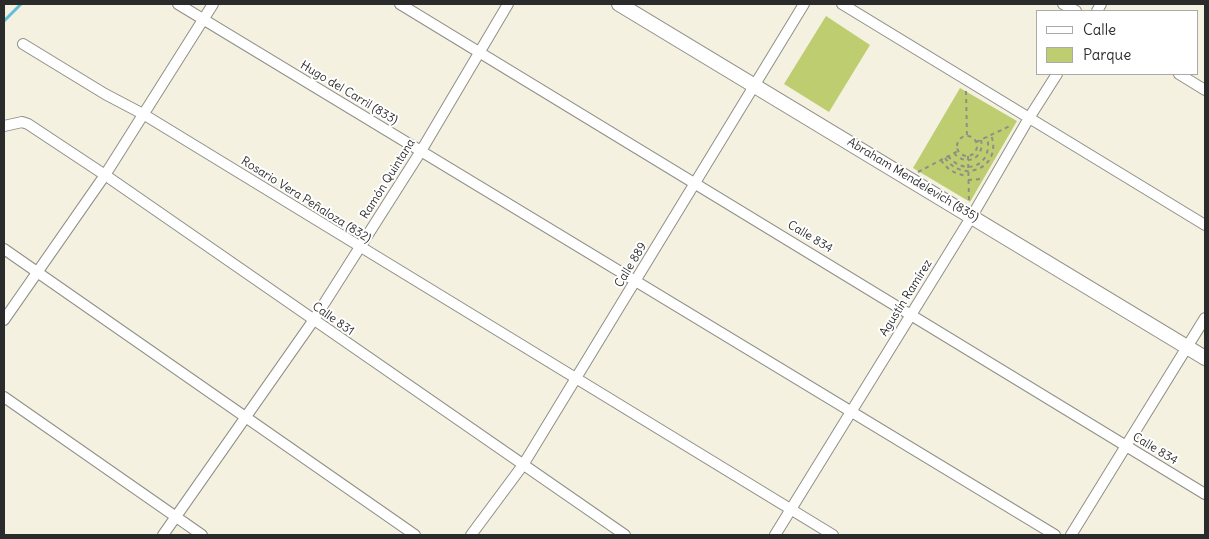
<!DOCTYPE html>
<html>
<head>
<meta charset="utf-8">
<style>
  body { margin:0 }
  #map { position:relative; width:1209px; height:539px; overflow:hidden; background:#f5f1e1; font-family:Delius,sans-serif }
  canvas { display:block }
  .frame { position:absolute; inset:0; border:5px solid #2b2b2b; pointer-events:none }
  .legend { position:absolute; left:1036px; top:10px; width:162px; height:65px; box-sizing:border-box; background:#fff; border:1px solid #aaa; margin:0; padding:6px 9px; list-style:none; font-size:15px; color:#2b2b2b }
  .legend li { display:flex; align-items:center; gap:10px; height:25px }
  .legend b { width:25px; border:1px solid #aaa }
</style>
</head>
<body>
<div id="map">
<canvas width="1209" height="539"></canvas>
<div class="frame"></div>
<ul class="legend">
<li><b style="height:6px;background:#fff"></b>Calle</li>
<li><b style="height:14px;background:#bdcd6f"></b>Parque</li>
</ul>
</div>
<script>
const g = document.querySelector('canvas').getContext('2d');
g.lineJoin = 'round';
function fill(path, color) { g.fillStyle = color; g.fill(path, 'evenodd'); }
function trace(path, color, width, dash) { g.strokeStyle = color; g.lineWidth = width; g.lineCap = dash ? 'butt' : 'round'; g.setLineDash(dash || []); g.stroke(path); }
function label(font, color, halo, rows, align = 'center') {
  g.font = font + ' Delius,sans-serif'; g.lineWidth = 4; g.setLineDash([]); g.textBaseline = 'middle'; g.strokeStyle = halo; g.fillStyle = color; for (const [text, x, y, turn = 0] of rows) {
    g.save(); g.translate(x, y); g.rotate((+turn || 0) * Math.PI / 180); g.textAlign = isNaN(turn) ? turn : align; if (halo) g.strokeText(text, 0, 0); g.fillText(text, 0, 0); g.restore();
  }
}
const green = new Path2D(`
  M826 16 870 45 829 112 784 84Z
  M960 88 1017 121 970 202 913 168Z`);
const stream = new Path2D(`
  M4 21 21 4`);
const path = new Path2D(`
  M966 91 967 136
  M957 146a10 10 0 1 1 20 0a10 10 0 1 1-20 0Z
  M976 142 1012 125
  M954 153C965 167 985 159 981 140
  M948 156C966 178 994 164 987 137
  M968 156 969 201
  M945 158C964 185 1003 166 991 135
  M941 160C947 170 956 174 967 176
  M918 172 958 151
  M968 180 981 179`);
const street = new Path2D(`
  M178 4 1055 535
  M400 4 1205 494
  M842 4 1205 225
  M1063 4 1076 11
  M1097 11 1101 4
  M23 44 105 94 143 114 833 535
  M1179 74 1205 90
  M4 126 22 122 28 124 105 175 625 535
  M4 249 415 535
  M4 320 105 175 213 4
  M4 397 202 535
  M163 535 313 321 421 151 508 4
  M471 535 523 465 804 4
  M775 535 972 216 1029 118 1057 74
  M1071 535 1205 318`);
const secondary = new Path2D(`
  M619 4 1205 358`);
const streetNames = [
  ["Hugo del Carril (833)",349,93,31],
  ["Ramón Quintana",388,179,-58],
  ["Abraham Mendelevich (835)",913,180,31],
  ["Rosario Vera Peñaloza (832)",306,200,32],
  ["Calle 834",810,237,31],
  ["Calle 889",631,265,-59],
  ["Agustín Ramírez",906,298,-58],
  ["Calle 831",333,319,35],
  ["Calle 834",1155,449,31]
];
fill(green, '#bdcd6f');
trace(stream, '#5ebfdd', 3);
trace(street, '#908e86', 12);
trace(secondary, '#908e86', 16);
trace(path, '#908e86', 2, [4, 4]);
trace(street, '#fff', 10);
trace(secondary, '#fff', 14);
label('12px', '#2b2b2b', '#fff', streetNames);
</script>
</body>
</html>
